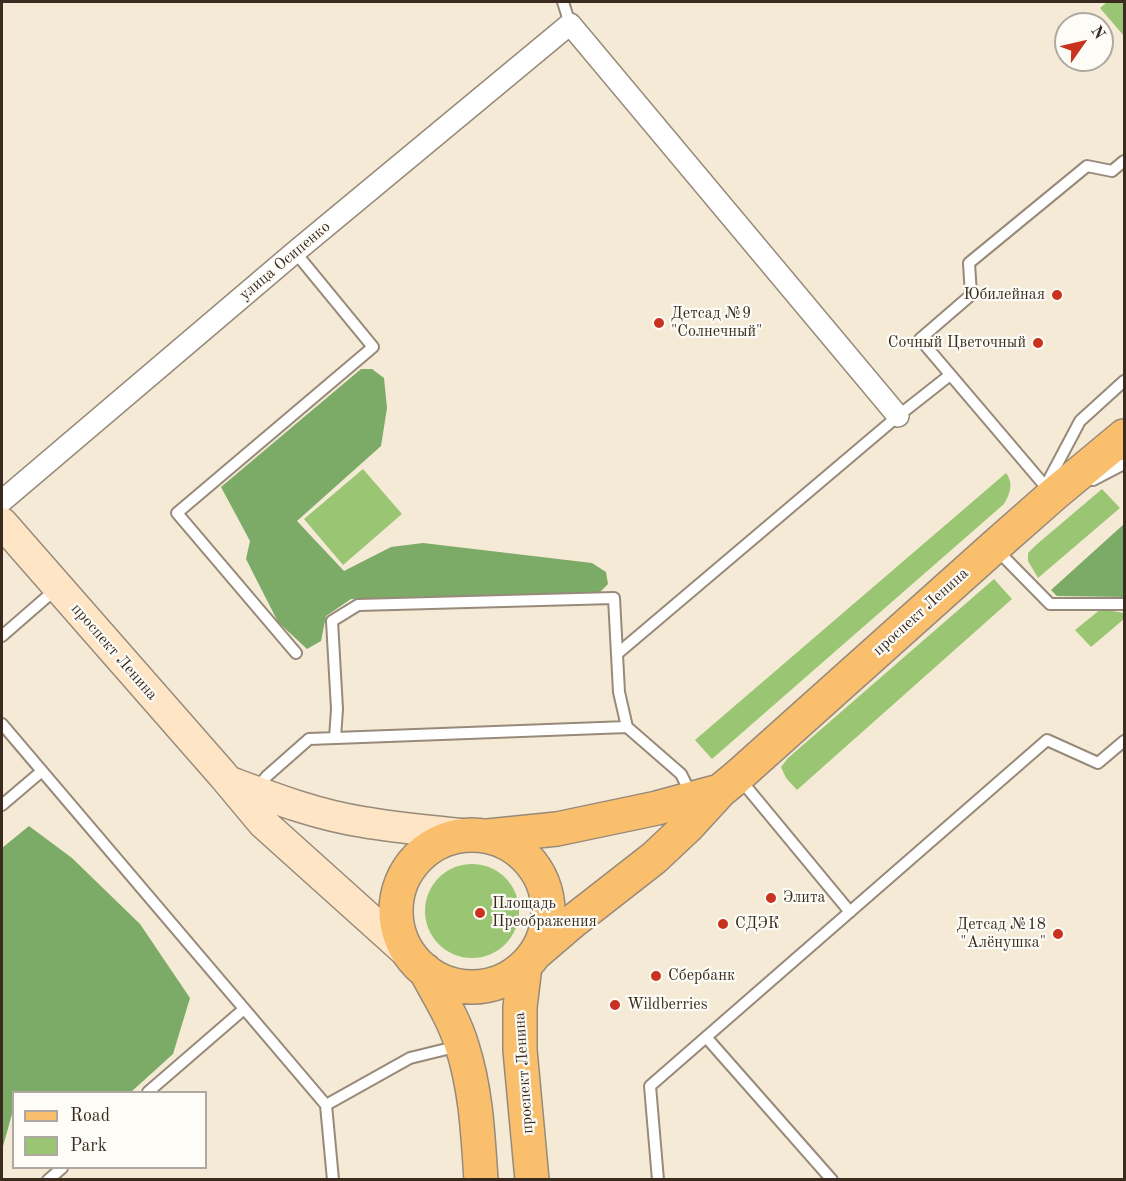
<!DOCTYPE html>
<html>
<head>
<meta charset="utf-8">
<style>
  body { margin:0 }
  #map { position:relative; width:1126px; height:1181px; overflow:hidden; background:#f5ead6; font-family:"Old Standard TT",serif }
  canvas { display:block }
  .frame { position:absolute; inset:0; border:3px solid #3b2a1e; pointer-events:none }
  .legend { position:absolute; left:12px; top:1091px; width:195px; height:78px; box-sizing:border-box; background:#fdfcf7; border:2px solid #afa8a0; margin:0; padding:8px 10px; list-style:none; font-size:18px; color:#3b2a1e }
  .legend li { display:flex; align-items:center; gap:12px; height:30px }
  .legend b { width:30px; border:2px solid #afa8a0 }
  .north { position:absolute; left:1054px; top:12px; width:60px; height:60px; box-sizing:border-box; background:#fdfcf7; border:2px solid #afa8a0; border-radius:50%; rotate:56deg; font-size:16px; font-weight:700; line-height:24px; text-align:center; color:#3b2a1e }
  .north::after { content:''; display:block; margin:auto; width:21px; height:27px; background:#c8321e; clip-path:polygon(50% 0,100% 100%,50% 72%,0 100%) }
</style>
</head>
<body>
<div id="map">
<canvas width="1126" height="1181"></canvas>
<div class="frame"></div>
<ul class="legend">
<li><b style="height:8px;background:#f9bf6d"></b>Road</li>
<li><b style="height:16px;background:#9ac674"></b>Park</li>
</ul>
<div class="north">N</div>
</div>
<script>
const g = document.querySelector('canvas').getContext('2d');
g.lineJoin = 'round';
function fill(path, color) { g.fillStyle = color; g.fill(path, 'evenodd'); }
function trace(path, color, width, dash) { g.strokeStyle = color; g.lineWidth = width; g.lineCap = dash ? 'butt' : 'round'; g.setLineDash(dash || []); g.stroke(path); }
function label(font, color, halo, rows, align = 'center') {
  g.font = font + ' "Old Standard TT",serif'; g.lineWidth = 4.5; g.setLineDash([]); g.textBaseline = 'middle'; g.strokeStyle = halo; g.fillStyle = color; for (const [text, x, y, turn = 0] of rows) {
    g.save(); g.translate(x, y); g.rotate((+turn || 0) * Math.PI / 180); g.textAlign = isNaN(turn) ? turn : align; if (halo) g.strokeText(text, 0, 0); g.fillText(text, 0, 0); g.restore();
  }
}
const green = new Path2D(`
  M1107 2H1124V36L1100 8Z
  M363 469 402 514 343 565 304 519Z
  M1006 473C1014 483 1010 494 1004 504L712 759 695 740Z
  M1102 489 1120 508 1038 578 1028 561V553L1036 545Z
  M994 579 1012 599 797 790 786 778 781 767 788 758Z
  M1101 609 1124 613V619L1091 647 1075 630Z
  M425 911a47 47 0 1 1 94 0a47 47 0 1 1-94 0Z`);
const forest = new Path2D(`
  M361 369H372L384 378 387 408 381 446 297 521 344 571 391 547 423 543 592 563 606 572 608 584 599 593 351 599 326 616 321 641 307 649 278 622 246 559 250 541 221 487Z
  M1124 524V597L1057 596 1051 590Z
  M29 826 72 858 140 924 190 998 173 1054 131 1092H14L13 1114H12L2 1150V848Z`);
const lane = new Path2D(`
  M563 2 570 24
  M295 252 373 347 177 513 296 653
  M1093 480 1124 464
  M1045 487 1080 421 1124 381
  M1051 493 920 339 971 295 969 263 1087 166 1112 171 1124 161
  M996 549 1050 604H1124
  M2 636 56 589
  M617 654 898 416 950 375
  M2 724 326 1105 333 1180
  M627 727 681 774 692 796
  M739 778 850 912
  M257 788 267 776 309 739 627 727 619 692 614 598 358 605 332 621 337 709 335 738
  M2 805 42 771
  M706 1037 832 1180
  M148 1092 244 1009
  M326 1105 410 1058 459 1046
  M48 1180 62 1168
  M658 1180 650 1086 1047 740 1098 763 1124 741`);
const street = new Path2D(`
  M2 501 295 252 570 24 898 416`);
const secondary = new Path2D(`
  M2 523 222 774 263 823 412 957
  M230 782C273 798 317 815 363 822 398 828 434 831 469 835`);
const primary = new Path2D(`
  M396 911a76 76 0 1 1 152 0a76 76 0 1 1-152 0Z
  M488 836 557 829 657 808 720 791
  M537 952 572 922 654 858 687 827 720 791 737 777 994 547 1053 495 1124 436
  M525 966 520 1007V1050L532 1180
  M425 970C438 994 454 1019 462 1046 476 1089 478 1135 481 1180`);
const markers = [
  [1057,295,6,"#c8321e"],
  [659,323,6,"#c8321e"],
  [1038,343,6,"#c8321e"],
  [771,898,6,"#c8321e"],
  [480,913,6,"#c8321e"],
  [723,924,6,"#c8321e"],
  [1058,934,6,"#c8321e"],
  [656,976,6,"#c8321e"],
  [615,1005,6,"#c8321e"]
];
const streetNames = [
  ["улица Осипенко",285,261,-40],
  ["проспект Ленина",921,612,-42],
  ["проспект Ленина",114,652,49],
  ["проспект Ленина",524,1073,-94]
];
const poiNames = [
  ["Юбилейная",1045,295,"right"],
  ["Детсад №9",671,314],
  ["\"Солнечный\"",671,332],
  ["Сочный Цветочный",1026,343,"right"],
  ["Элита",783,898],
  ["Площадь",492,904],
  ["Преображения",492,922],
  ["СДЭК",735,924],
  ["Детсад №18",1046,925,"right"],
  ["\"Алёнушка\"",1046,943,"right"],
  ["Сбербанк",668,976],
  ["Wildberries",627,1005]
];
fill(green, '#9ac674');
fill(forest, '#7bab66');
trace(lane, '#988a7a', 14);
trace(street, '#988a7a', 24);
trace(secondary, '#988a7a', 33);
trace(primary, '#988a7a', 36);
trace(lane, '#fff', 10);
trace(street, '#fff', 21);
trace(secondary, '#fde5c5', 30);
trace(primary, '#f9bf6d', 33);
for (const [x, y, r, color] of markers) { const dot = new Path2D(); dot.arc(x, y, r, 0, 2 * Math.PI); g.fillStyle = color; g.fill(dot); trace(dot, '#fdfcf7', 2); }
label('16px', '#3b2a1e', '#fdfcf7', streetNames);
label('16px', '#3b2a1e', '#fdfcf7', poiNames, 'left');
</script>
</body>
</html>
